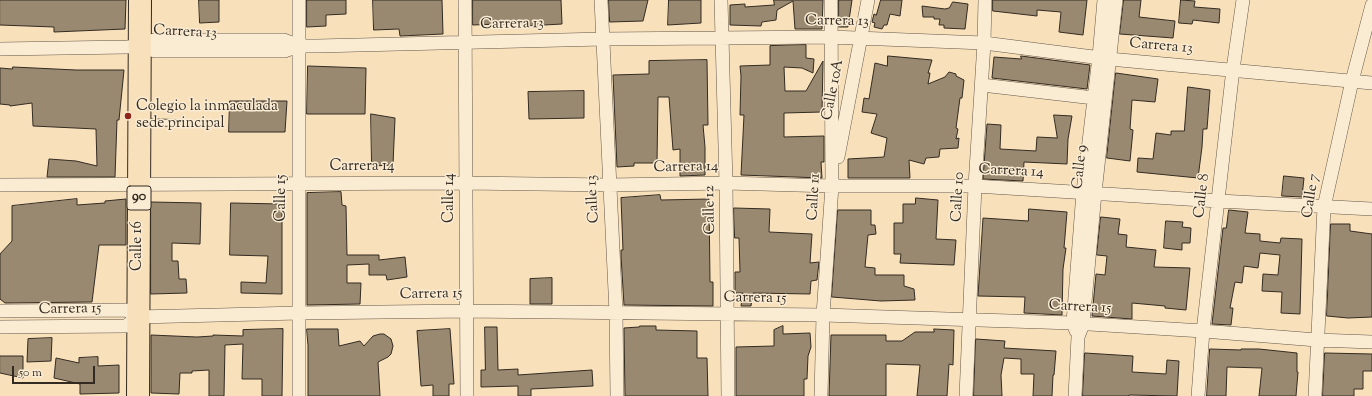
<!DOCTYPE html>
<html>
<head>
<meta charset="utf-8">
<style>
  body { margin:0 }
  #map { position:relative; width:1372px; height:396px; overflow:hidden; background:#f8e0bb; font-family:"Sorts Mill Goudy",serif }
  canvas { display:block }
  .scale { position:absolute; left:12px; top:366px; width:83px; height:18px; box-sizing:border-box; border:2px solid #332b21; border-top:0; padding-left:5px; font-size:12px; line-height:14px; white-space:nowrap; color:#332b21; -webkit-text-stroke:3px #faebd3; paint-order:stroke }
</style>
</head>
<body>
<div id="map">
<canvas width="1372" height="396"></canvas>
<div class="scale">50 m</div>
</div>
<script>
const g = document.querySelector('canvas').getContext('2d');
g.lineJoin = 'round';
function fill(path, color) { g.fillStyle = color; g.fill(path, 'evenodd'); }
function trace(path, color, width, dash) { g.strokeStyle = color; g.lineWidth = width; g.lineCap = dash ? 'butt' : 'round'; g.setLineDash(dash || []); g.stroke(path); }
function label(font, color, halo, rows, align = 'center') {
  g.font = font + ' "Sorts Mill Goudy",serif'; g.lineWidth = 3; g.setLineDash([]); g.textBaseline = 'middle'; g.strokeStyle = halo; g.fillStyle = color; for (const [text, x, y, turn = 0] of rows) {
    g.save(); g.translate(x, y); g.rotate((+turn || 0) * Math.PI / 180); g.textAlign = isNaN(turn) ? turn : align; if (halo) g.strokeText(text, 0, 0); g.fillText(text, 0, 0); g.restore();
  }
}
const building = new Path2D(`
  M0 0H126L125 29 54 32V27L0 25Z
  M199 0H219V22L200 23Z
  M307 0H346V14L326 15V26L307 27Z
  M373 0H442L443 34 400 36 399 29 374 30Z
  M473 0H561L562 24 526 26V23L473 25Z
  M609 0H648L643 21 610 22Z
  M669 0H701V23L668 25Z
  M774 0H823L822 29H795L793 1 777 10 776 20 762 22 761 26 730 25V5L745 4V7L774 5Z
  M839 0H852L848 27H839Z
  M881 0H902L900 16 890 14 887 25H884L882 29 874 27 875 23 872 22 874 14 876 15Z
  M993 0H1087L1083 35 1059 32 1061 12 1037 10V16L993 11Z
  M1124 0H1141L1139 17 1175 21 1173 38 1120 34Z
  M1181 0 1195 1 1194 7 1220 9 1219 23 1193 20 1192 24 1179 23Z
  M953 2 968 4 965 29 944 28V25H939L940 19H934V17H923L922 6 945 9 949 8Z
  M806 45V58L814 59 813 73 802 68 784 67 785 91H806L823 61 822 112 784 113V137L824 136V162H821L822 178 741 175 744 115H740L741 76 740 66 770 65V46Z
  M888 56 932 60 928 73H930L928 84 945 77 949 72 956 74V76L964 80 962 98H960L956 128 958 129 956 139 959 138 958 148 940 149 939 157 926 158 924 164 909 160 910 178H848V159L884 157 887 138 871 133 877 114 862 112 864 98 869 99 875 63 887 66Z
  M1021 56 1090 65 1087 89 992 78 994 57 1021 59Z
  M707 60 708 125H703L705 147V175L680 176V149L673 150 669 97H658L657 163H634V166L617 167 613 75 649 74V61Z
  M308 66 366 68 365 114H307Z
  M13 67 76 70H124L119 120H117L115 177H47L49 159 76 161 97 166 96 129 33 126 32 103 10 106V105L0 104V68L12 69Z
  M1116 73 1158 79 1155 102 1132 100 1130 129 1133 130 1130 161 1107 158Z
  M1188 87 1210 90 1207 129H1203L1202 147 1198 178 1137 172 1138 158 1153 159 1156 133 1171 135V131H1184Z
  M584 91V118L529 119 528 92Z
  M230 101H287L285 132H229Z
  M371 114 395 118 393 165 372 166Z
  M1054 115 1072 116 1068 139 1067 164 1024 162 1023 181 983 179 987 124 1001 125 1000 149 1036 151 1037 137 1057 138Z
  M1284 176 1304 178 1302 197 1282 196Z
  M341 192 342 205 346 206 347 255H379V260L405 257 407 277 387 280 386 275H369V264L347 265V283H361L360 304 307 305V193Z
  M660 195 661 200 709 199 710 282H713V306L624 305 621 256V250H623L621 198Z
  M916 198 938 200 936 239 956 240 954 265 900 263 901 254H894V223H903V204H915Z
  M77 199V205L105 203V201L126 199V245H99L92 302 5 303 0 299V254L12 241V206Z
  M151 202 201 203 200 244 172 243V261H178L179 279H186L187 293 151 294Z
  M231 203 282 204V294L241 293V282L266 283 268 256 230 255Z
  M734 208 770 209 769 232 812 234 810 263 819 262 817 280 811 281 810 294 753 293 751 306H741L743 293H735V272H740L739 238H735Z
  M1029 209 1067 212 1064 248H1066L1063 269 1062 315 1024 313 1025 297 978 296 983 218 1028 221Z
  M838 210H871V225H875L876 234 868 235 865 267 875 268V275H904V286L914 289 915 300 881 301 832 297Z
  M1229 210 1248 212 1245 233 1260 234V241L1280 243 1281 238 1302 239 1300 314 1281 313 1282 292 1262 291 1263 274 1278 275 1280 255 1260 253 1258 268 1244 266 1242 283 1235 282 1230 308H1233L1231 325 1212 324 1223 228H1226Z
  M1101 217 1120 219 1118 234 1127 235 1126 247 1156 250 1154 267 1190 268 1186 310 1165 308V306L1132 303V319L1092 316 1096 274 1105 275 1107 256 1097 255Z
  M1166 221 1183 222 1182 227 1191 228 1190 243H1182V250L1164 248Z
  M1331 224H1350V231L1372 234V317L1348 318 1327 316Z
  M552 278V304H530V279Z
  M640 326H656V330L697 331V358H707L708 396H625L624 328 639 327Z
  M783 326V334L810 333 811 347 808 356 807 379H804V396H736V347L774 346V330Z
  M485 327H497L498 370 518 369V375L592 370 593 386 531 389V396H518V386L481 387V370H485Z
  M283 329 282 396H262V379H242L243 344 225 345 224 396H209V370L192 371V373H180L179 394 151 393V335L197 337 213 336V335L243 336V330Z
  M307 329H338L339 346 360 341 364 346 373 336 380 334H384L391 339 393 346 391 354 388 357 378 362 380 396H308V346Z
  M450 329 454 384H449V396H433V385L421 386 417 331Z
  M934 329 954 330 953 365 949 364 947 396H917L920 365 886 364V396H829L831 335H886V341H902L915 332H934Z
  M52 338 51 361 27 362 28 339Z
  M976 339 1005 341 1004 348 1056 351 1054 375H1053L1052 396H1033L1034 374H1021V359L1004 358 1001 375 1002 396H974Z
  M1210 349 1241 350V349H1259L1297 353V372H1298L1296 396H1259L1262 368 1227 367 1226 396H1207Z
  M1085 353 1133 356 1132 372 1166 374 1167 360 1179 361 1177 396 1129 395V396H1083Z
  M1325 353 1372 354V371H1363V389H1354V396H1323Z
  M0 356H23V378L0 373Z
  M98 357V366L119 365V393L80 394V384L54 378 56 358 79 363V358Z`);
const lane = new Path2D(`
  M144 122 174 123`);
const street = new Path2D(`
  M299 0V396
  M465 0 467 396
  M601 0 616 312 617 396
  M721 0 726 183 728 396
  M140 46 155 51H285L299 46
  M0 49 127 47 140 46 154 40H284L299 46H317L603 39 831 37 984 43 1109 59 1372 83
  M982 85 1094 98
  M838 157 868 0
  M0 185 466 183 609 185 726 183 832 186H975L1219 201 1372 209
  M0 311 126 310 138 317 299 313 467 311 823 315 1073 323 1203 331 1317 340 1372 342
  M0 327 126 326 138 317
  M1076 331 1073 323 1083 192 1099 57 1104 0
  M821 396 823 315 832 186 831 0
  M966 396 975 186 984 43 985 0
  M1075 396 1078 337 1083 324 1095 193 1116 0
  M1198 396 1203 331 1233 69 1243 0
  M1315 396 1324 207 1352 81 1372 5`);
const highway = new Path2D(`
  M138 396 140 0`);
const markers = [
  [128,116,4,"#8f2418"]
];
const shields = [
  [139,198,24]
];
const shieldNames = [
  ["90",139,198]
];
const streetNames = [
  ["Carrera 13",837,22,1],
  ["Carrera 13",512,25,-1],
  ["Carrera 13",185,33,3],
  ["Carrera 13",1161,47,5],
  ["Calle 10A",834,90,-79],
  ["Carrera 14",362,167],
  ["Calle 9",1081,167,-84],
  ["Carrera 14",686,168,-1],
  ["Carrera 14",1011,172,3],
  ["Calle 8",1203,196,-83],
  ["Calle 7",1312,196,-81],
  ["Calle 11",815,197,-87],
  ["Calle 10",959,197,-87],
  ["Calle 15",282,198,-90],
  ["Calle 14",450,198,-90],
  ["Calle 13",594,199,-93],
  ["Calle 12",711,210,-91],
  ["Calle 16",138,246,-90],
  ["Carrera 15",431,295,-1],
  ["Carrera 15",755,299,1],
  ["Carrera 15",1080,308,3],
  ["Carrera 15",70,310,-1]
];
const poiNames = [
  ["Colegio la inmaculada",136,107],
  ["sede principal",136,124]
];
fill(building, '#998971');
trace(building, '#332b21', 1);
trace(lane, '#645848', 8);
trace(street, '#645848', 14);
trace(highway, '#332b21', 24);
trace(lane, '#faebd3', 6);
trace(street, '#faebd3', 13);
trace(highway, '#f8e0bb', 22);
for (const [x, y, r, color] of markers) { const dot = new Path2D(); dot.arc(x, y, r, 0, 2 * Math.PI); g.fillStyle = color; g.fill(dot); trace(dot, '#faebd3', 1.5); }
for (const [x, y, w] of shields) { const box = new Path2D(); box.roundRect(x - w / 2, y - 12, w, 24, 3); g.fillStyle = '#faebd3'; g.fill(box); trace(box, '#332b21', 1); }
label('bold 14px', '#332b21', null, shieldNames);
label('15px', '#332b21', '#faebd3', streetNames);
label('15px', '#332b21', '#faebd3', poiNames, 'left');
</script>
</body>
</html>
